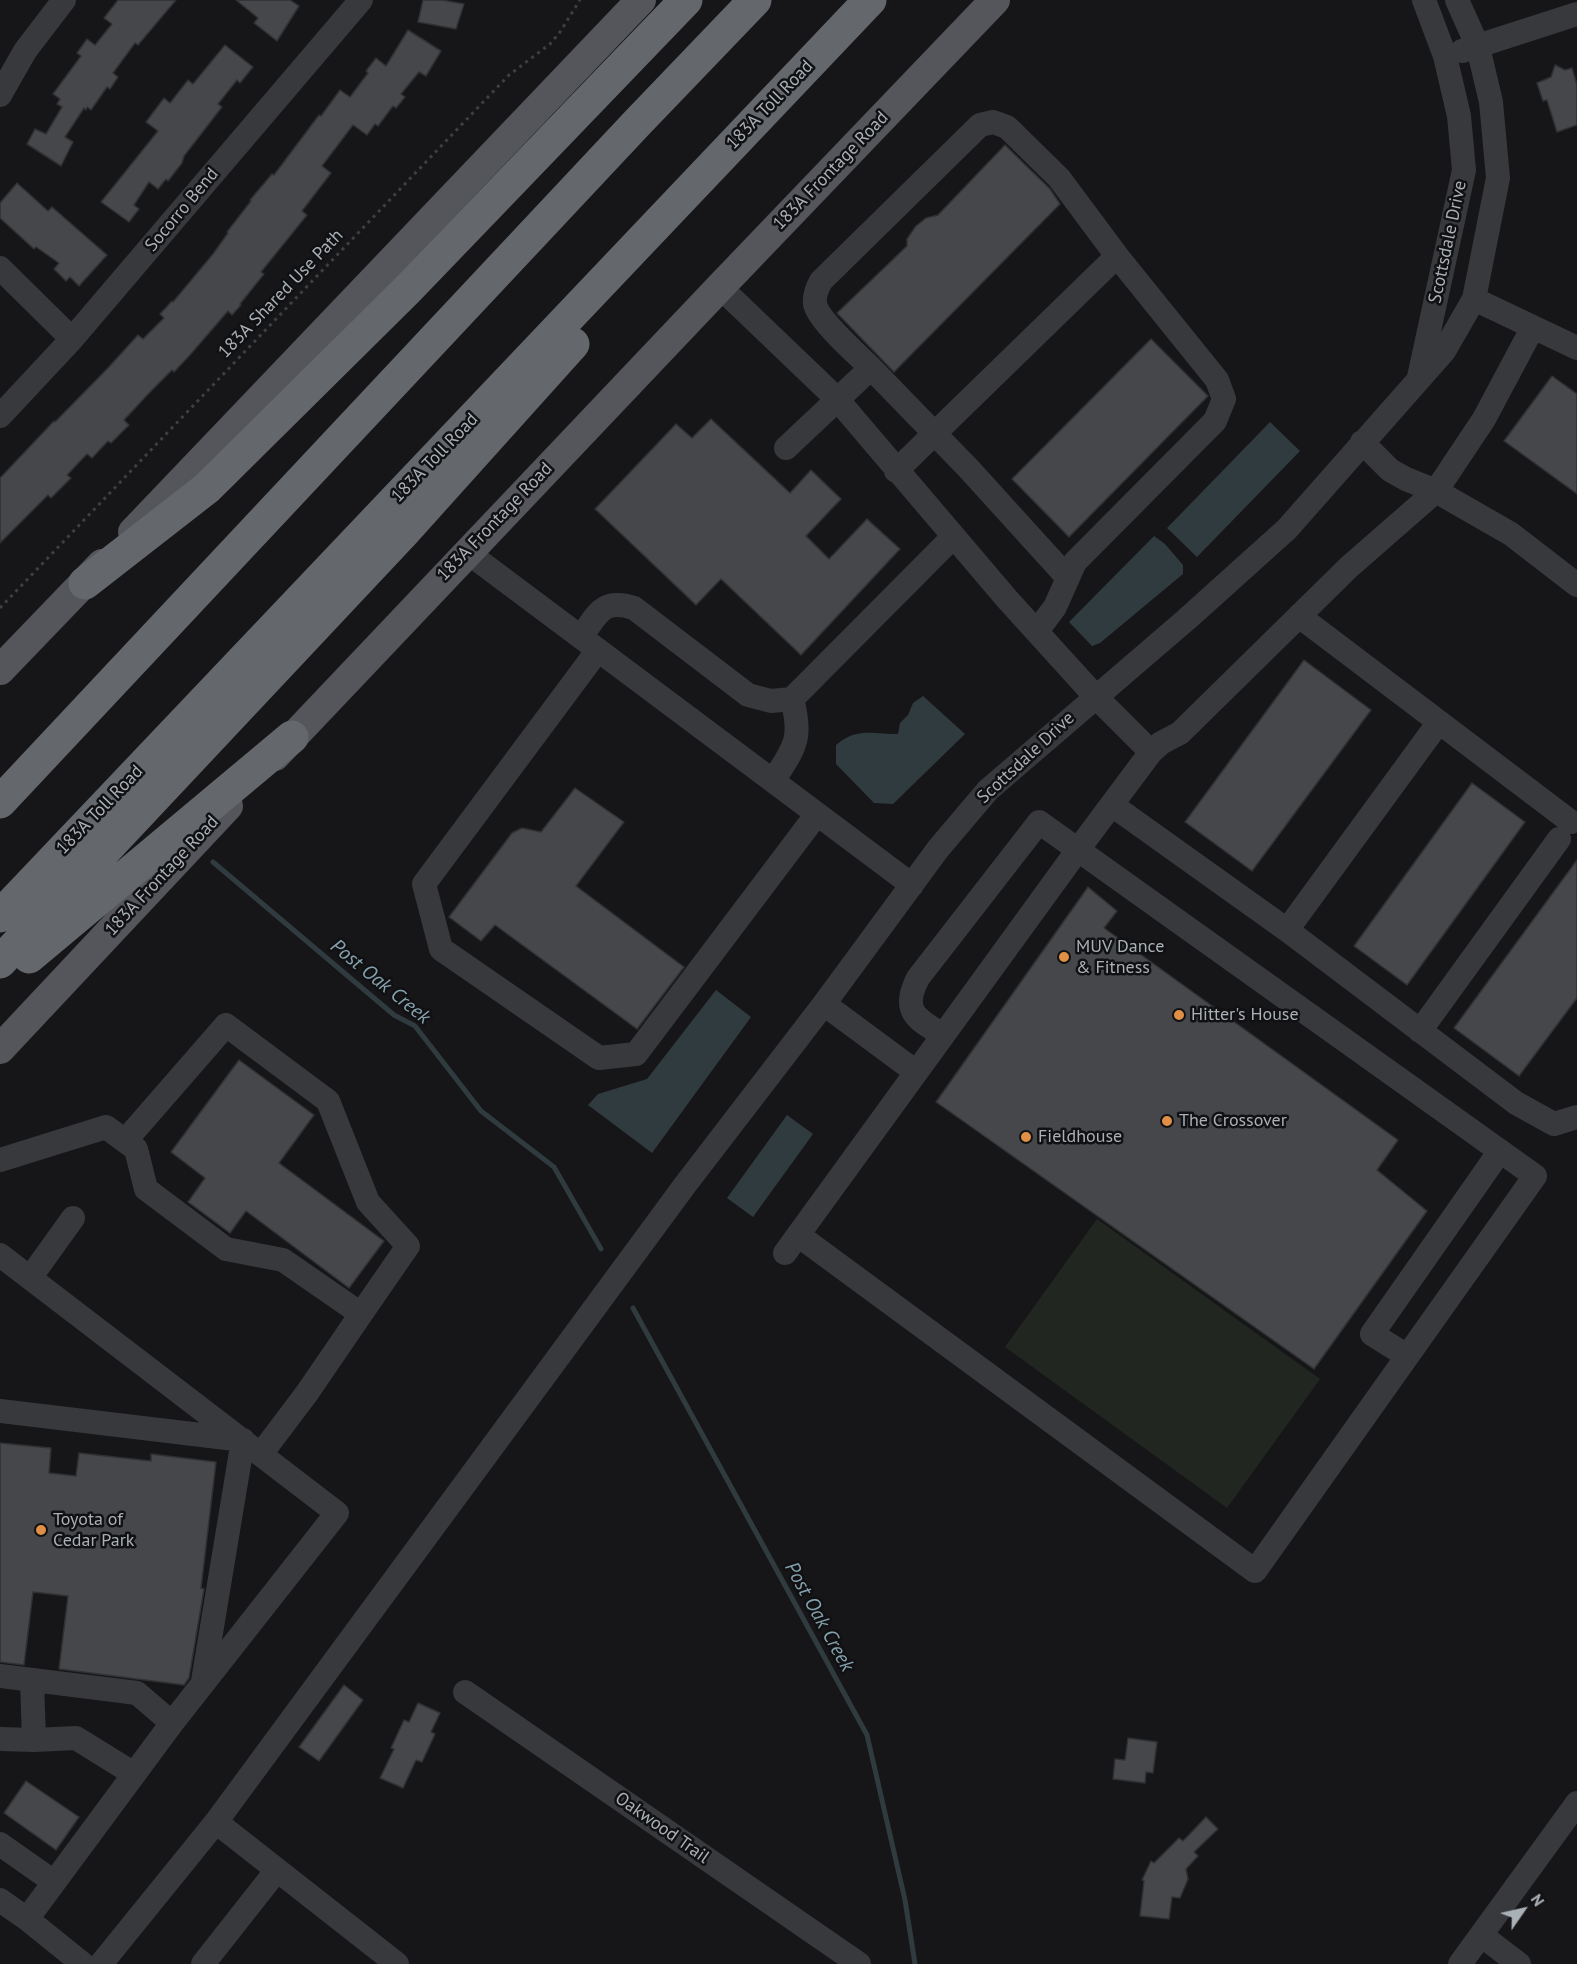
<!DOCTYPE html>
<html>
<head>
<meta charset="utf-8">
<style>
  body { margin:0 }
  #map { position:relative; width:1577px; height:1964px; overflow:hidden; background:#161618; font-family:"PT Sans",sans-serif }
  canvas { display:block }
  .north { position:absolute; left:1493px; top:1880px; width:60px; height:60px; -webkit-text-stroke:4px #111113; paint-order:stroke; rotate:56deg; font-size:16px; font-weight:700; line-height:24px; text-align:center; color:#a9b0b6 }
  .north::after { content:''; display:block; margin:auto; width:21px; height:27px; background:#a9b0b6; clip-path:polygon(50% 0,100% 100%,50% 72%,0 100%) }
</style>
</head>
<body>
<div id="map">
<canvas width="1577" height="1964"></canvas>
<div class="north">N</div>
</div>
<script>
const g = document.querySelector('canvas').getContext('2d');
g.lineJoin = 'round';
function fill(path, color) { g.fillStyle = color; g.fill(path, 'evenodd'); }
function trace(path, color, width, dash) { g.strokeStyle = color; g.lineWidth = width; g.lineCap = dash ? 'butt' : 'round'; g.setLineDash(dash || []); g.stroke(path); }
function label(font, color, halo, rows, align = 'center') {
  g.font = font + ' "PT Sans",sans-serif'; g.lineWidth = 5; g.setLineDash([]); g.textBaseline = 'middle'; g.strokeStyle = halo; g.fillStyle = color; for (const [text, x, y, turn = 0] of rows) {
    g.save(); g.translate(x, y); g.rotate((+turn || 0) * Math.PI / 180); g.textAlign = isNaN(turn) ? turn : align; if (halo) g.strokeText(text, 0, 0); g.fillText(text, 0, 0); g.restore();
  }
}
const green = new Path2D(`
  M1097 1219 1320 1379 1227 1508 1005 1347Z`);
const water = new Path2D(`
  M1270 422 1300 451 1197 557 1167 528Z
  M1154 536 1165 544 1183 565V574L1100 643 1092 646 1069 622Z
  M923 696 965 734 893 804 874 803 836 764V745C856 727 874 734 898 734L900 723 908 715 913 703Z
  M716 990 751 1017 652 1153 588 1105 598 1094 647 1079Z
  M787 1115 813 1134 753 1217 727 1198Z`);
const stream = new Path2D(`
  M213 862 394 1015 415 1026 481 1111 554 1167 601 1249
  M633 1308 867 1735 905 1900 915 1964`);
const building = new Path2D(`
  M118 0H176L138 45 135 43 113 73 118 77 110 89 107 87 91 110 87 107 86 110 84 108 65 137 73 142 61 166 27 144 35 129 46 134 62 107 57 104 60 99 53 94 81 56 77 53 87 39 95 45 112 24 104 18Z
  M236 0H290L299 6 277 41 254 23 258 18Z
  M423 0H442L464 4 456 29 418 22Z
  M408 30 441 51 426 76 419 72 401 94 405 97 396 108 393 106 378 126 375 124 367 135 353 125 322 166 331 173 302 211 307 215 261 272 264 274 240 304 241 305 232 315 228 311 190 355 174 372 172 370 152 390 124 420 129 425 111 443 108 441 92 458 87 454 67 475 71 478 51 498 48 495 0 543V478L54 421 55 422 107 369 138 335 143 339 164 318 160 314 172 301 173 302 213 254 228 233 227 232 251 201 250 200 272 174 274 175 319 115 321 116 340 90 350 97 368 73 366 71 376 58 386 66Z
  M225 45 253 67 240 83 237 80 218 104 222 107 184 156 182 163 168 181 166 179 158 189 149 182 134 205 139 209 129 222 101 202 158 131 146 122 164 98 170 103 188 80 193 84Z
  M1555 65 1565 70 1572 68 1577 85V125L1557 132 1547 100 1543 101 1537 83 1551 77Z
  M1005 145 1050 189 1060 204 894 372 837 313 907 246V239L916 226 926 218 938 215Z
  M17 183 48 211 52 207 107 255 79 286 70 277 66 281 54 269 59 263 36 247 34 249 0 218V203Z
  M1151 339 1208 396 1069 537 1012 479Z
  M1552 376 1577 394V494L1504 441Z
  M711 419 790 493 811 470 841 499 806 536 829 559 867 519 900 549 801 655 721 579 696 605 595 509 676 424 692 438Z
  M1304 660 1371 710 1252 871 1185 822Z
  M1472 783 1525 822 1407 985 1354 946Z
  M575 788 624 822 576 886 684 967 637 1029 495 925 481 941 449 917 512 833 522 828 541 832Z
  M1577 860V998L1519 1076 1454 1028Z
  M1088 887 1117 911 1104 928 1398 1140 1377 1170 1427 1211 1314 1369 936 1102Z
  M239 1060 314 1115 279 1163 384 1241 349 1288 246 1211 230 1233 188 1202 205 1178 171 1152Z
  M0 1443 51 1448 49 1473 76 1476 79 1453 151 1461V1454L216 1462 201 1588 204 1589 189 1678 184 1685 59 1669 68 1596 33 1592 24 1665 0 1662Z
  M344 1685 363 1700 319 1761 299 1747Z
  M418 1703 440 1713 431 1732 435 1734 422 1762 416 1760 403 1788 380 1778 394 1749 391 1748 404 1720 409 1722Z
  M1128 1738 1157 1742 1153 1773 1146 1772 1145 1783 1113 1779 1115 1759 1125 1760Z
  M26 1781 79 1817 56 1850 4 1813Z
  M1206 1817 1218 1829 1194 1852 1198 1856 1186 1869 1188 1879 1180 1898 1172 1897 1169 1919 1140 1916 1144 1881 1142 1880 1151 1861 1154 1863 1179 1838 1183 1841Z`);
const path = new Path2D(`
  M0 608 509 75 550 44 560 32 580 0`);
const minor = new Path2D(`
  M1462 51 1577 14
  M0 95 25 51 64 0
  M0 268 72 339
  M720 287 837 399 1007 599 1095 696 1151 752
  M1474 299 1577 348
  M871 368 969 469 1067 577
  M1419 377 1464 170 1459 116 1445 56 1424 0
  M0 416 72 339 361 0
  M1362 442 1390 470 1406 479 1436 491 1511 534 1577 585
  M786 448 871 368C858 355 818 320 815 304 814 295 817 288 821 281L980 125 993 122 1007 127 1059 178 1117 256 896 471
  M467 552 912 885
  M1299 616 1571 822
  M1037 631 1055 607 1075 562 1215 421 1224 399 1217 380 1117 256
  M581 637C598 614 602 598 634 608L748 695 771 701 792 699
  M598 650 424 884 441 949 599 1058 636 1054 817 814
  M773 781C794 748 803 740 792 699L953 537
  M1112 805 1287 930 1439 722
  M1287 930 1516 1103 1554 1124 1577 1117
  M824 1004 916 1072
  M1420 1031 1559 839
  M125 1141 226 1025 328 1101 368 1202 408 1246 361 1314
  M0 1160 106 1127 136 1149 146 1189 226 1249 283 1260 361 1314 307 1393 261 1454
  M798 1235 1255 1571 1535 1176 1039 822 918 978C901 1011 916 1019 943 1035
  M785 1253 1077 851 1151 752 1161 743 1180 733 1349 567 1436 491 1484 419 1533 327
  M0 1255 337 1513 172 1723
  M30 1278 73 1218
  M1407 1356 1372 1334 1500 1151
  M0 1411 243 1440 203 1681
  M0 1676 137 1693 172 1723 27 1919 0 1900
  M32 1680 34 1740
  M465 1692 859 1964
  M0 1739 34 1740 76 1738 134 1774
  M216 1822 397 1964
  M0 1844 54 1882
  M27 1919 83 1964
  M1481 1935 1519 1964
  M101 1964 216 1822 685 1185 824 1004 938 849 988 790 1187 619 1287 529 1444 351 1474 299 1498 178 1491 102 1478 47 1457 0
  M203 1964 277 1870
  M1460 1964 1577 1803`);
const major = new Path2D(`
  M133 532 641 0
  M0 670 102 564
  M275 756 720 287 995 0
  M0 1049 228 806`);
const highway = new Path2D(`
  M85 583 207 488 407 290 686 0
  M0 802 637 123 755 0
  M0 916 870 0
  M29 957 292 737
  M0 962 404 532 573 344`);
const markers = [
  [1064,957,6,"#e09046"],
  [1179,1015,6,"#e09046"],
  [1167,1121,6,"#e09046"],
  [1026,1137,6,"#e09046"],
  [41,1530,6,"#e09046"]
];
const streetNames = [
  ["183A Toll Road",770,105,-46],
  ["183A Frontage Road",831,171,-46],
  ["Socorro Bend",182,210,-50],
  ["Scottsdale Drive",1448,242,-78],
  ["183A Shared Use Path",281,294,-46],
  ["183A Toll Road",435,458,-46],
  ["183A Frontage Road",495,522,-46],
  ["Scottsdale Drive",1026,758,-43],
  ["183A Toll Road",100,810,-46],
  ["183A Frontage Road",162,876,-47],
  ["Oakwood Trail",662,1828,35]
];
const poiNames = [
  ["MUV Dance",1076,947],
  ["& Fitness",1076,968],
  ["Hitter's House",1191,1015],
  ["The Crossover",1179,1121],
  ["Fieldhouse",1038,1137],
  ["Toyota of",53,1520],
  ["Cedar Park",53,1541]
];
const waterNames = [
  ["Post Oak Creek",380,982,39],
  ["Post Oak Creek",819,1617,61]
];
fill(green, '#212720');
fill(water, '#303b3f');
trace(stream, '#303b3f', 5);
fill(building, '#45474a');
trace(building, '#303133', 1.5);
trace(path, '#3d4043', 3, [3, 4.5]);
trace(minor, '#37393c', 24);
trace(major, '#54565b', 30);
trace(highway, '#64686d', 33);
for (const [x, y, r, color] of markers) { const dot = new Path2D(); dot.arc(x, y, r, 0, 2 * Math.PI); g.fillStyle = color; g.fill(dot); trace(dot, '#111113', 2); }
label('18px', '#a9b0b6', '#111113', streetNames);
label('18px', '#a9b0b6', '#111113', poiNames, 'left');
label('italic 20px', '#84a2ae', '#111113', waterNames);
</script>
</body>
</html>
